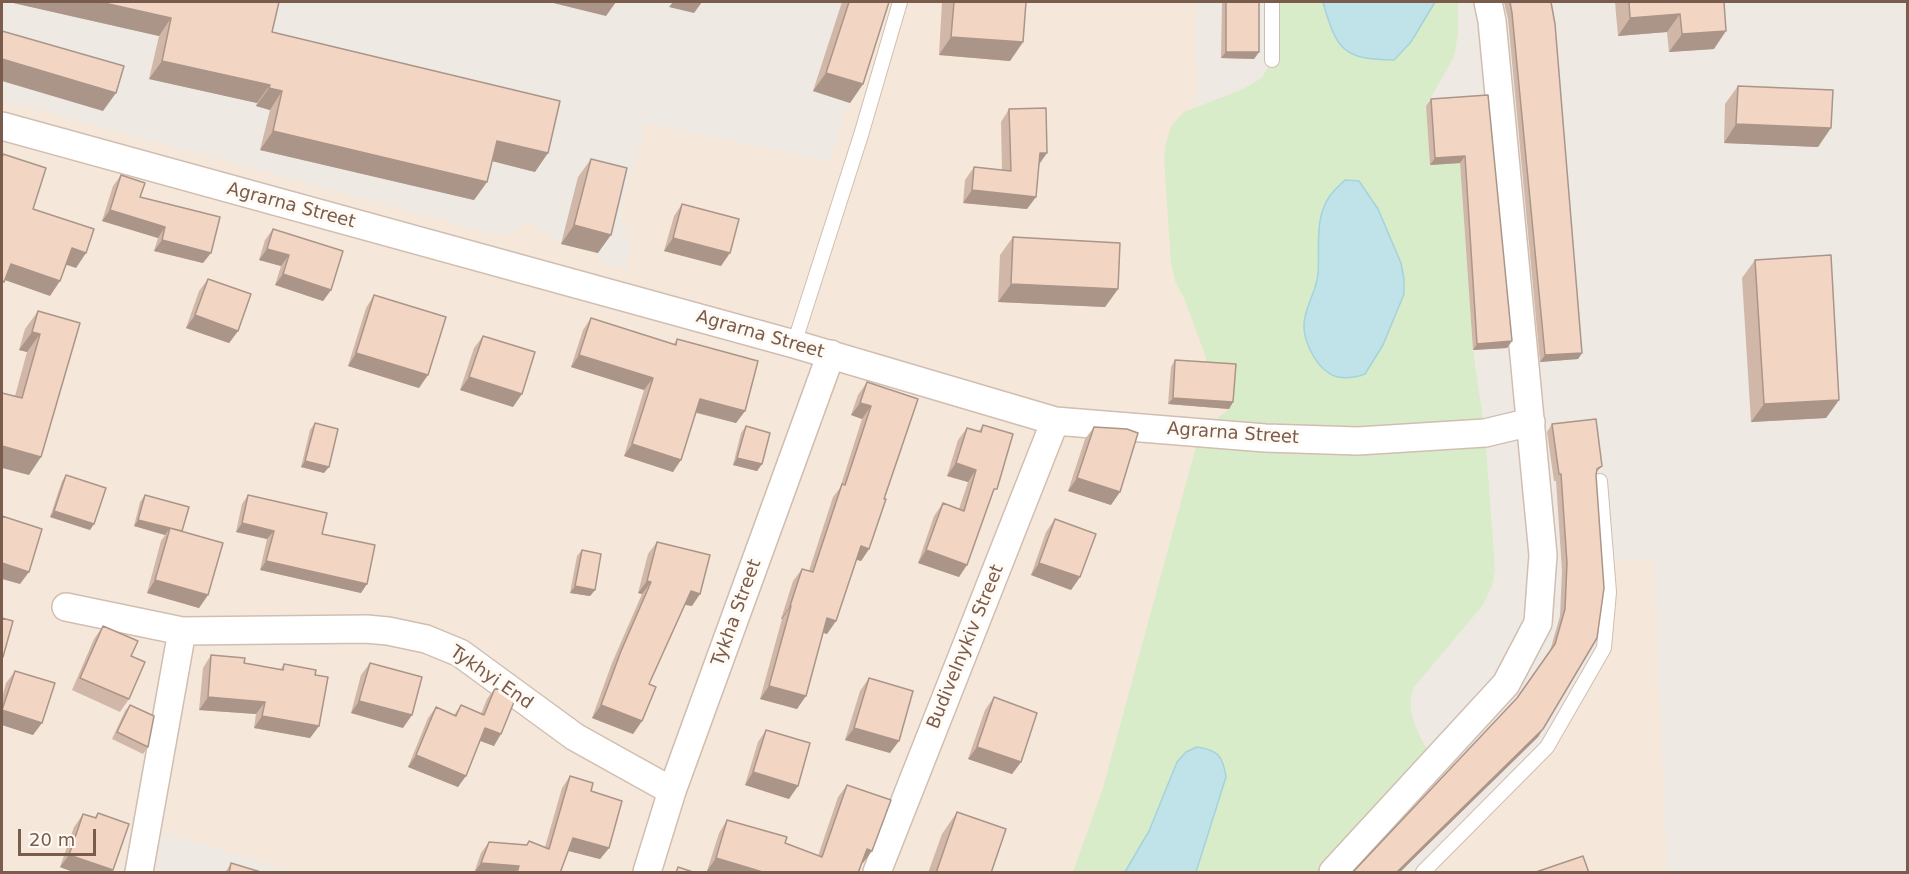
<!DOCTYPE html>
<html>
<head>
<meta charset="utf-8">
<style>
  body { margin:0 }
  #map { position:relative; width:1909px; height:874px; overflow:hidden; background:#fdf6ec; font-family:"DejaVu Sans",sans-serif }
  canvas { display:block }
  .frame { position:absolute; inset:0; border:3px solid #7a5c4d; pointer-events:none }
  .scale { position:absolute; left:18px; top:829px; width:78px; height:27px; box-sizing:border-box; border:3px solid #7a5c4d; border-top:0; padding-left:8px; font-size:18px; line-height:21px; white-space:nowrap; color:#7a5c4d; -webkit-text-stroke:4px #fffaf3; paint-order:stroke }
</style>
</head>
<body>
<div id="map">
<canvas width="1909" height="874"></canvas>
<div class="frame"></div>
<div class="scale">20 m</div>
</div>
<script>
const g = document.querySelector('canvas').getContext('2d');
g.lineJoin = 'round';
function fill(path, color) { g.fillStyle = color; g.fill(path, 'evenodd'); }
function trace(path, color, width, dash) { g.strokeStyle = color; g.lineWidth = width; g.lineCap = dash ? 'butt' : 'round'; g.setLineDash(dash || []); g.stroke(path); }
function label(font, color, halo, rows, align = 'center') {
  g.font = font + ' "DejaVu Sans",sans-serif'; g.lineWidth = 6; g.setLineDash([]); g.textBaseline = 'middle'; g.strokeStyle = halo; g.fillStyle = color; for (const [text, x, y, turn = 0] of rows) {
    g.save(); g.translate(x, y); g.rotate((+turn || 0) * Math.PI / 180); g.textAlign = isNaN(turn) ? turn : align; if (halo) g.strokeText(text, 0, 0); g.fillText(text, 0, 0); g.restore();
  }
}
const residential = new Path2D(`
  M2 2H1907V872H2Z`);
const industrial = new Path2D(`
  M2 2H882L829 161 647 123 620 213 630 246 626 270 597 261 598 253 561 244 531 222 502 236 2 100Z
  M1195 2H1272V60L1262 78 1243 89 1197 107Z
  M1458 2H1907V872H1667L1654 560 1607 561 1604 648 1547 747 1423 872H1333L1434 762 1411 716 1409 699 1414 687 1492 586 1495 570 1485 433 1473 350 1460 163 1430 165 1426 106 1454 57 1458 33Z
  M147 827 293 872H139Z`);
const green = new Path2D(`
  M1272 2H1323C1328 20 1332 45 1351 54 1362 58 1382 58 1394 60L1411 42 1435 2H1458V33L1454 57 1426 106 1430 164 1460 163 1473 350 1485 433 1495 570 1492 586 1483 605 1414 687C1403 714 1422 738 1434 762L1333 872H1192L1149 831 1125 872H1073L1103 788 1200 432 1229 409 1236 373 1208 369 1204 352 1184 298 1175 281 1171 263 1164 160 1166 143 1171 126 1184 112 1243 89 1262 78 1272 60Z`);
const water = new Path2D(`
  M1323 2H1435L1411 42 1394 60C1343 60 1336 49 1323 2Z
  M1345 180 1359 181 1378 209 1401 263 1404 279V294L1383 345 1365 374C1357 377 1348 379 1338 377 1317 372 1300 338 1305 317 1308 302 1317 289 1318 273 1320 248 1314 220 1329 197 1333 191 1340 185 1345 180Z
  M1197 747C1218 750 1223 756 1226 777L1196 872H1125L1149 831 1177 762 1186 752Z`);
const service = new Path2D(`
  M1272 2V60
  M794 344 861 135 900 2
  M1423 872 1547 747 1604 648 1609 592 1600 481`);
const minor = new Path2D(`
  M2 126 794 344 1055 421 1265 438 1358 441 1485 433 1531 422
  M66 607 182 631 366 629 388 631 426 639 460 653 575 737 672 791
  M139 872 182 631
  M647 872 672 791 831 354
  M877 872 1055 421
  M1333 872 1506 684 1538 623 1543 555 1492 21 1488 2`);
const wall = new Path2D(`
  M9 2H279L272 32 535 172 492 161 487 182 474 200 260 150 270 110 256 106 257 103 149 79 159 36Z
  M842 2H889L863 84 850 103 813 91Z
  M942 2H1026L1023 42 1010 61 939 55Z
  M1222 2H1259V52L1254 59 1221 58Z
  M1504 2H1551L1582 353 1578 359 1540 362 1508 19Z
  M1615 2H1724L1714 49 1669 52 1667 32 1618 36Z
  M1738 86 1818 147 1724 143 1725 104Z
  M1488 95 1507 348 1473 350 1460 163 1430 165 1426 106 1431 99Z
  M1009 109 1047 153 1039 165 1027 209 963 203 965 180 974 167 1002 170 1001 122Z
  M591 159 598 253 561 244 578 177Z
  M121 175 140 197 203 263 154 251 158 238 102 221 113 186Z
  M682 204 721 266 664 251 674 216Z
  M273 229 331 290 323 301 275 285 281 266 259 260 265 240Z
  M1013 237 1118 289 1105 307 998 302 1000 255Z
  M1755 260 1839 400 1826 418 1751 422 1742 278Z
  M208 279 238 331 229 343 186 328 199 291Z
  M374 295 419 388 348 366 366 308Z
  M38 311 80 323 29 475 15 396 27 352 19 350 25 329Z
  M591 318 674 344 677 339 745 411 736 423 696 413 673 472 624 456 644 390 571 367 583 330Z
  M483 336 513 407 460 390 474 348Z
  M1175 360 1233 402 1229 409 1168 404 1171 367Z
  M867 382 884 499 869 549 861 561 856 560 836 621 827 634 823 633 797 709 760 699 782 619H781L793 581 802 569 809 571 833 497 840 488 862 419 851 415 858 395Z
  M315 423 324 473 301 467 310 430Z
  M1552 424 1602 466 1596 473 1543 729 1538 737 1399 873H1352L1517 698 1550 651 1560 616 1562 571 1556 481H1554L1547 432Z
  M983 425 991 498 959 577 918 563 934 516 943 503 959 509 968 482 947 476 958 440 967 428 979 431Z
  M746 426 762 464 757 471 733 465 741 433Z
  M1094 427 1111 505 1068 491 1085 439Z
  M66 475 90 530 50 517 62 481Z
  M145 495 182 531 208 595 199 608 147 593 161 541 165 535 134 526 140 502Z
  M248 495 322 534 361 593 260 570 267 539 236 532 242 504Z
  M1055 519 1080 577 1071 590 1031 575 1046 532Z
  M657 542 692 606 685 605 649 684 642 721 633 734 592 718 612 663 642 594 638 593 648 554Z
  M582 550 595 590 590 596 570 593 577 556Z
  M103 626 131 656 129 699 120 712 72 690 94 639Z
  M211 655 244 663 280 670 284 664 315 675 319 726 310 738 254 728 256 714 199 710 203 668Z
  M370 663 403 728 351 713 361 675Z
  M15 671 33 735 2 725V698L6 683Z
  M869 678 890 753 845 740 860 691Z
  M495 688 494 746 480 741 458 787 408 767 428 718 436 707 454 715 461 705 481 714 487 699Z
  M994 697 1021 762 1012 774 968 759 985 710Z
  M130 705 148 747 143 754 112 739 125 711Z
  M766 730 789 799 745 785 758 742Z
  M570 776 591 791 609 848 600 859 568 851 560 873H474L481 853 489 842 526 845 529 841 545 847 562 788Z
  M847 785 863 863H862L858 873H714L707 871 719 833 727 820 818 856 838 797Z
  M957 812 991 873H928L942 834Z
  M98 813 113 870 111 873H76L60 867 74 827 83 814 94 818Z
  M231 863 264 873H225Z`);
const shadedWall = new Path2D(`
  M9 2H100L171 18 159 36Z
  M549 2H616L606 16Z
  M673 2H702L694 13 669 7Z
  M1680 14 1667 32 1618 36 1630 18Z
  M1726 31 1714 49 1669 52 1682 34Z
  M951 37 1023 42 1010 61 939 55Z
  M1226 52H1259L1254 59 1221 58Z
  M2 59 116 93 103 111 2 81Z
  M162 61 270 85 257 103 149 79Z
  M826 73 863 84 850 103 813 91Z
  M269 88 282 91 270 110 256 106Z
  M1736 124 1831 128 1818 147 1724 143Z
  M273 131 487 182 474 200 260 150Z
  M497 141 548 153 535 172 484 159Z
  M1040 153H1047L1038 165Z
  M1465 156 1460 163 1430 165 1435 158Z
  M972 190 1036 197 1027 209 963 203Z
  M110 210 165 227 158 238 102 221Z
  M574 225 611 235 598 253 561 244Z
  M673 238 730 253 721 266 664 251Z
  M162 240 211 253 203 263 154 251Z
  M72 248 86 253 76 268 61 263Z
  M267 249 289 255 281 266 259 260Z
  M11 264 60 281 50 296 2 279Z
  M283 274 331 290 323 301 275 285Z
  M1011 284 1118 289 1105 307 998 302Z
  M195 315 238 331 229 343 186 328Z
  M32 332 40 334 27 352 19 350Z
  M1512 341 1507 348 1473 350 1477 344Z
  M356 353 428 375 419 388 348 366Z
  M1582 353 1578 359 1540 362 1545 355Z
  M579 355 653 378 644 390 571 367Z
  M469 377 522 394 513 407 460 390Z
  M1173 398 1233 402 1229 409 1168 404Z
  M700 399 745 411 736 423 691 411Z
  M1839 400 1826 418 1751 422 1764 404Z
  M860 403 871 406 862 419 851 415Z
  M632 444 681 460 673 472 624 456Z
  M2 446 41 457 29 475 2 468Z
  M737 458 762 464 757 471 733 465Z
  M305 461 329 467 324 473 301 467Z
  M956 463 976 470 968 482 947 476Z
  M1077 478 1120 492 1111 505 1068 491Z
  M54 511 94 524 90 530 50 517Z
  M138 520 182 531 170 528 165 535 134 526Z
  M242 523 274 531 267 539 236 532Z
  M861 546 869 549 861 561 852 558Z
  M926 550 967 565 959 577 918 563Z
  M266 561 367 584 361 593 260 570Z
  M2 563 29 572 20 584 2 579Z
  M1039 563 1080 577 1071 590 1031 575Z
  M155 580 208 595 199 608 147 593Z
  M647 581 651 582 642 594 638 593Z
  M575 586 595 590 590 596 570 593Z
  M691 591 700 594 692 606 682 604Z
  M790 606H791L782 619H781Z
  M827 618 836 621 827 634 818 631Z
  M769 686 806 696 797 709 760 699Z
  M208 697 265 702 256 714 199 710Z
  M359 701 412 715 403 728 351 713Z
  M601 705 642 721 633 734 592 718Z
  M2 710 42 723 33 735 2 725Z
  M262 716 319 726 310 738 254 728Z
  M485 728 501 734 494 746 478 740Z
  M854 728 899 741 890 753 845 740Z
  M1543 729 1538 737 1399 873H1396Z
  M977 747 1021 762 1012 774 968 759Z
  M416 755 466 776 458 787 408 767Z
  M753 772 798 786 789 799 745 785Z
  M573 838 609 848 600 859 565 850Z
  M867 849 872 851 863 863 858 862Z
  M69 855 113 870 111 873H76L60 867Z
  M716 858 766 873H714L707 871Z
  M481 863 519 866 515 873H474Z`);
const building = new Path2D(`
  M100 2H279L272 32 560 101 548 153 497 141 487 182 273 131 282 91 269 88 270 85 162 61 171 18Z
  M849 2H889L863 84 826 73Z
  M954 2H1026L1023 42 951 37Z
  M1226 2H1259V52H1226Z
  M1510 2H1551L1555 24 1582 353 1545 355 1512 13Z
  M1629 2H1724L1726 31 1682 34 1680 14 1630 18Z
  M2 31 124 66 116 93 2 59Z
  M1738 86 1833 90 1831 128 1736 124Z
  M1488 95 1512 341 1477 344 1465 156 1435 158 1431 99Z
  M1046 108 1047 153H1040L1036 197 972 190 974 167 1011 171 1009 109Z
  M3 154 46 168 33 209 94 229 86 253 72 248 60 281 11 264 4 282 2 281V158Z
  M591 159 627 168 611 235 574 225Z
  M121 175 145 183 140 197 220 217 211 253 162 240 165 227 110 210Z
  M682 204 739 219 730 253 673 238Z
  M273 229 343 251 331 290 283 274 289 255 267 249Z
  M1013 237 1120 243 1118 289 1011 284Z
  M1831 255 1839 400 1764 404 1755 260Z
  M208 279 251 294 238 331 195 315Z
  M374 295 446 317 428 375 356 353Z
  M38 311 80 323 41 457 2 446V393L22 398 40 334 32 332Z
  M591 318 676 345 677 339 758 361 745 411 700 399 681 460 632 444 653 378 579 355Z
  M483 336 535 352 522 394 469 377Z
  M1175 360 1236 364 1233 402 1173 398Z
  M867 382 918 399 884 499H886L869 549 861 546 836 621 827 618 806 696 769 686 791 606H790L802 569 813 572 842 484 845 485 871 406 860 403Z
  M1596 419 1602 466 1597 469 1596 475 1604 588 1597 638 1543 729 1396 873H1352L1517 698 1555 644 1565 609 1567 563 1561 474H1559L1552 424Z
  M315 423 338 429 329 467 305 461Z
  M983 425 1013 434 997 489H994L967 565 926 550 943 503 964 511 976 470 956 463 967 428 981 432Z
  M746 426 770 433 762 464 737 458Z
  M1094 427 1127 429 1138 433 1120 492 1077 478Z
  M66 475 106 488 94 524 54 511Z
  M145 495 189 507 182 531 138 520Z
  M248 495 327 513 322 534 375 545 367 584 266 561 274 531 242 523Z
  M2 516 42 529 29 572 2 563Z
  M1055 519 1096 534 1080 577 1039 563Z
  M170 528 223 543 208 595 155 580Z
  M657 542 710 555 700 594 691 591 649 684 656 687 642 721 601 705 621 651 651 582 647 581Z
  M582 550 601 554 595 590 575 586Z
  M2 618 13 621 3 657 2 656Z
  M103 626 138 641 131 656 145 662 129 699 80 678Z
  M211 655 245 658 244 663 283 670 284 664 316 670 315 675 328 677 319 726 262 716 265 702 208 697Z
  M370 663 422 677 412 715 359 701Z
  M15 671 55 683 42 723 2 710Z
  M869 678 913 691 899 741 854 728Z
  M495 688 516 697 501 734 485 728 466 776 416 755 436 707 456 716 461 705 484 715Z
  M994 697 1037 713 1021 762 977 747Z
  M130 705 154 716 148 747 117 732Z
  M766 730 810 743 798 786 753 772Z
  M570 776 593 783 591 791 622 801 609 848 573 838 560 873H517L519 866 481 863 489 842 527 845 529 841 549 849Z
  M847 785 891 800 872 851 867 849 858 873H766L716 858 727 820 787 837 785 843 822 857Z
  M957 812 1006 829 991 873H936Z
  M98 813 129 824 113 870 69 855 83 814 96 818Z
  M1583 856 1589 873H1533Z
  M231 863 264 873H229Z
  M678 867 696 873H676Z`);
const streetNames = [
  ["Agrarna Street",291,206,15],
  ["Agrarna Street",760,335,16],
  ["Agrarna Street",1233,434,4],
  ["Tykha Street",737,613,-70],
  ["Budivelnykiv Street",966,647,-68],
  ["Tykhyi End",491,678,35]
];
fill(residential, '#f5e8da');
fill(industrial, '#efe9e4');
fill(green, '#d8ecc9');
fill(water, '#bfe3e8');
trace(water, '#a5d3da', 1.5);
trace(service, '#d1beb0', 16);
trace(minor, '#d1beb0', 30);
trace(service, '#fff', 14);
trace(minor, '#fff', 27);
fill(wall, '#d1b7a8');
fill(shadedWall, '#aa9588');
fill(building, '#f3d5c3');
trace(building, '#aa9588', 1.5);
label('18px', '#7a5c4d', '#fffaf3', streetNames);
</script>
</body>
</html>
